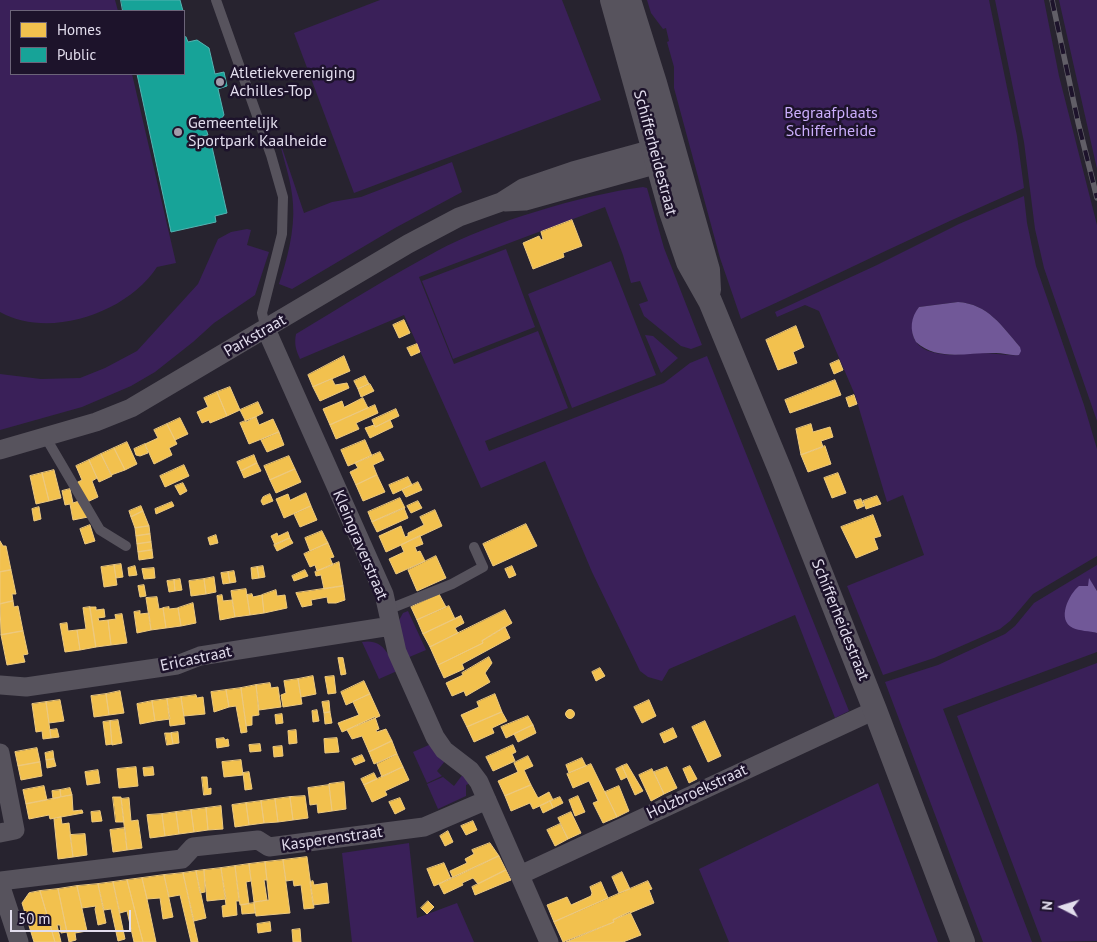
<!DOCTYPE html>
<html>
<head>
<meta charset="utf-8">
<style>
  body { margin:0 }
  #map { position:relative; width:1097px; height:942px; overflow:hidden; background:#27232f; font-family:"PT Sans",sans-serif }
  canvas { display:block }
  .legend { position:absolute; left:10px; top:10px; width:175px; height:65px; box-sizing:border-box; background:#1d132b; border:1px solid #6c6479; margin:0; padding:6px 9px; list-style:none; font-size:15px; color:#e2dded }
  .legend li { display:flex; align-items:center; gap:10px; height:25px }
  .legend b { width:25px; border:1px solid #6c6479 }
  .north { position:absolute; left:1037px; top:882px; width:50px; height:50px; -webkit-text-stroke:4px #1d132b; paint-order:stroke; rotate:275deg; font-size:14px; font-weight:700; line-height:20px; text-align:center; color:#e2dded }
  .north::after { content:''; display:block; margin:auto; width:18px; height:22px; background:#e2dded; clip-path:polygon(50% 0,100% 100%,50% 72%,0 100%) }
  .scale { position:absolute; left:10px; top:910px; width:121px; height:22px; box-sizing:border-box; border:2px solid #e2dded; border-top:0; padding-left:6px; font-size:15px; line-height:18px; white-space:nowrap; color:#e2dded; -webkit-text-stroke:4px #1d132b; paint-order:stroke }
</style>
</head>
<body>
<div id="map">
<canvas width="1097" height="942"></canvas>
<ul class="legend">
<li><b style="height:14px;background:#f2c14e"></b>Homes</li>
<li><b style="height:14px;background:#17a398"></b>Public</li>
</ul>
<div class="north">N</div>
<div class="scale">50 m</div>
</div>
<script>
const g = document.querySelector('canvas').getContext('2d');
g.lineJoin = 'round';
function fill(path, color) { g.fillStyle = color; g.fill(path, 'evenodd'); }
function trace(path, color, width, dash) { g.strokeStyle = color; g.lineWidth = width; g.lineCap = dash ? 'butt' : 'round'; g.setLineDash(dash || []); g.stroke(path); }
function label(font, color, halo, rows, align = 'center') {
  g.font = font + ' "PT Sans",sans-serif'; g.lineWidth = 5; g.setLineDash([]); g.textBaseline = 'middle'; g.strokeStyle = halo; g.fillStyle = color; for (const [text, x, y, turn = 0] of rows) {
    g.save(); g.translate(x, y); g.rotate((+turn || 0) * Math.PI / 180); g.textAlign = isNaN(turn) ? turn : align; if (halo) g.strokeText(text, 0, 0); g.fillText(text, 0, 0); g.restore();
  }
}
const green = new Path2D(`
  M0 0H115L118 11H11V74H132L176 263 157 267C128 312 50 340 0 312Z
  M380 0H562L601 100 354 193 294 33Z
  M647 0H989L1017 136 1024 188C928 229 835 276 741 319L720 258 674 88V67L667 42 669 41 666 28 663 29 651 13Z
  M995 0H1044L1059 76 1097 225V421L1044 268 1035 229 1024 142Z
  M1059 0H1097V169Z
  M278 136 304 213 332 202 361 197 452 162 462 192 395 228 292 289 279 284C287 260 295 230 293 204 292 182 283 158 278 136Z
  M643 187 647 188 664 248 702 345 691 349 681 346 644 316 639 304 648 301 640 281 631 283 623 255 605 207 419 277 454 364 538 331 568 408 485 441 489 451 664 383 690 363 707 356 849 711 835 718 795 615 669 669 662 681 648 677 640 671 592 572 545 461 481 488 404 315 300 359C296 350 294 344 296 334 342 306 389 277 437 251 491 222 582 195 643 187Z
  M1024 196 1027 223 1036 266 1084 405 1097 449V556L1033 594 1010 621 1000 629 934 658 883 675 847 586 924 555 903 495 887 502 855 395 819 311 805 305 777 317 775 312 877 265 959 224ZM958 302C988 304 1002 326 1020 347L1019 355C1007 356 993 353 980 353 967 353 954 356 941 354 911 350 906 330 919 307Z
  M247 229 251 230 247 245 269 252 255 295 214 323 193 342 155 372 131 386 82 407 0 430V374L41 379 80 378 105 368 137 351 198 284 218 239 231 232Z
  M506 249 535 327 453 359 422 281Z
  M611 261 656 375 572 408 528 294Z
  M645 335 653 336 678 358 661 373Z
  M1097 565V591L1089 579 1088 630 1097 633V652L943 709 1032 942H983L885 682 938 665 1005 634 1015 626 1034 603Z
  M408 611 426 650 407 658 397 624 403 613Z
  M362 642C383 638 389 655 397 671L379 679Z
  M1097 663V941L1042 942 957 716Z
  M431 744 445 761 437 771 442 776 427 783 413 752Z
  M463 774 471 783 466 785V796L438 809 427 784 443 777 454 786Z
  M878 783 938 942H729L699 869Z
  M409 843 417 918 457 903 474 942H352L342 853Z`);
const water = new Path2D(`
  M958 302C988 304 1002 326 1020 347L1021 351 1019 355C1011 356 1003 353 996 353 968 352 938 362 916 342 909 330 911 317 919 307Z
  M1089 578 1097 591V633C1090 631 1079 631 1073 628 1056 620 1069 594 1079 586H1088Z`);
const homes = new Path2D(`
  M572 220 582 246 563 253 564 257 533 269 523 243 539 236 541 240 543 239 541 232Z
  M404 320 410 333 399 338 393 325Z
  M796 326 804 347 793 352 797 363 778 370 766 340Z
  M417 344 420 352 411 356 407 348Z
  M344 356 350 371 313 387 308 375Z
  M839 360 843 370 834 374 830 364Z
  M365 376 369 384 358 389 354 381Z
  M332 379 335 385 347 383 349 388 320 401 313 387Z
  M835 380 841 395 790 413 785 400Z
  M370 384 374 391 361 397 358 389Z
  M230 387 240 410 227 416 217 392Z
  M217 392 227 416 210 423 209 420 202 423 197 412 208 407 204 398Z
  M854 395 857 404 849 407 846 398Z
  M363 398 368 408 330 425 323 409 342 401 344 407Z
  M258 402 263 413 246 422 240 410Z
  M375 405 378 413 356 423 359 429 336 439 330 425Z
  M396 409 399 416 375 427 372 420Z
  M256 417 259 425 273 419 279 432 249 444 240 423Z
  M180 418 188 434 175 440 167 424Z
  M390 420 393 427 370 438 365 428 374 425 375 427Z
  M167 424 177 444 169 448 172 455 154 464 145 444 158 438 154 430Z
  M811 424 813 432 830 427 833 437 821 441 823 447 801 455 796 429Z
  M279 432 284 445 267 452 261 440Z
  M365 440 372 456 348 466 341 450Z
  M127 442 137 464 125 470 114 448Z
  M145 444 148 453 140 456 136 455 134 449Z
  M825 446 831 464 808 472 801 455Z
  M114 448 125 470 111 475 101 454Z
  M380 452 384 460 373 465 377 475 356 485 350 472 358 468 355 463Z
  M101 454 112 476 99 482 89 460Z
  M254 455 257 463 241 471 237 462Z
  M289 456 295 469 270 480 264 466Z
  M89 460 97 478 92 481 98 497 87 502 76 483 82 480 76 466Z
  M257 463 261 471 244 478 241 471Z
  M184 465 189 476 165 487 160 476Z
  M295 469 301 482 276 493 270 480Z
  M54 470 61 498 49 501 42 473Z
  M42 473 49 501 36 504 30 476Z
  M838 473 846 493 832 498 824 478Z
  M377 475 385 492 363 501 356 485Z
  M408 477 412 485 393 494 389 485Z
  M418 482 422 490 406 497 402 490Z
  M183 483 187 491 180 495 175 486Z
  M70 489 73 503 79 501 88 517 73 520 70 504 65 505 62 491Z
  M306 493 311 506 284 518 276 499 288 494 290 500Z
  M270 494 273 501 263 505 261 501 263 497Z
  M877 496 881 504 866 509 863 501Z
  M400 498 405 508 372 522 368 512Z
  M861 499 864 506 857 509 854 501Z
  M418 501 422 508 411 513 407 506Z
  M172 502 174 506 156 514 155 509Z
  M141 506 143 511 131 517 129 511Z
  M311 506 317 520 300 527 294 514Z
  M39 507 41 519 34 521 32 509Z
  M404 508 408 518 377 532 372 522Z
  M435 510 442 526 386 552 379 536 401 526 405 537 408 536V533L424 525 420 517Z
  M143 511 149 526 135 528 131 517Z
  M873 515 881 536 874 538 878 549 856 558 841 527Z
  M526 524 537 546 493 566 483 544Z
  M90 525 95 541 85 544 80 529Z
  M149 526 150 534 136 536 135 528Z
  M322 531 328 543 310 551 305 538Z
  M288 532 290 538 275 545 271 536 277 533 278 536Z
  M150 534 151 542 137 544 136 536Z
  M216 535 218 543 210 545 208 538Z
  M420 536 423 544 415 547 417 552 420 551 425 561 396 574 389 559 404 552 401 545Z
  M290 538 293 543 277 551 274 545Z
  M0 541 3 546H6L11 570 0 572Z
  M151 542 152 550 138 552 137 544Z
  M328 543 334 557 330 558 333 565 317 571 315 565 310 567 304 554Z
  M152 550 153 558 139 560 138 552Z
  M436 556 446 578 417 591 408 570Z
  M339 562 343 586 324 589 321 575 316 576 315 572Z
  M121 564 123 577 116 578 114 565Z
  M114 565 117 585 104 587 101 567Z
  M135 566 137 575 129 576 128 568Z
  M263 566 265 577 259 578 257 567Z
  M512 566 516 575 509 578 505 569Z
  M257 567 259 578 252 579 251 568Z
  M154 568 155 578 144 579 142 569Z
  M11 570 16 594H12L13 601 0 604V572Z
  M305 570 308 576 294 581 292 576Z
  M234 571 236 582 230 583 228 572Z
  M228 572 230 583 223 584 221 573Z
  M214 577 216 592 206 594 204 579Z
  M180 579 182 590 175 591 174 580Z
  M204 579 206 594 191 596 189 581Z
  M174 580 175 591 169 592 167 581Z
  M144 585 146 596 140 597 138 586Z
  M343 586 345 600 336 603H328L327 597 311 600 312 605 302 607 296 593Z
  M246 589 250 615 235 617 231 591Z
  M276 590 277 596 285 595 287 608 264 613 262 595Z
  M252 594 253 597 262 595 264 613 250 615 247 595Z
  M439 594 446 607 417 620 411 607Z
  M222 595 223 601 232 600 235 617 220 620 217 596Z
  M157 597 159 609 163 608 166 628 151 630 146 598Z
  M13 601 14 607 18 606 23 631 1 635 0 604Z
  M193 603 196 623 181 626 178 608Z
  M449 606 455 619 461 616 423 634 417 620Z
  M90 607H96V610L104 609 105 617 98 618 99 621 108 620 111 645 96 647Z
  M90 607 96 647 80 650 77 630 86 629 83 608Z
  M169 607V609L178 608 181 626 166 628 163 608Z
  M505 610 512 623 482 641 483 643 438 665 430 647Z
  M140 611V614L149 613 151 630 137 633 134 612Z
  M122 614 127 643 111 645 108 620 116 619 115 615Z
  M461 616 464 623 455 628 458 633 430 647 423 634Z
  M67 623 68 631 77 630 80 650 65 652 60 624Z
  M505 627 510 638 462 664 464 669 444 678 438 665 483 643 482 641Z
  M23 631 28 654 23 655 25 662 7 665 1 635Z
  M489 657 492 663 485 673 490 682 466 696 464 691 452 696 446 683 463 675 462 673Z
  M343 658 346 674 341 675 338 658Z
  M600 668 605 676 596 681 592 672Z
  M313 676 316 694 301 697 298 679Z
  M334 676 336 693 328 694 325 677Z
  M298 679 302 704 283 707 281 695 286 693 284 681Z
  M364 681 370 694 346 705 341 692Z
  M270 683 271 688 278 687 281 707 259 710 256 685Z
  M256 685 259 715 252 716V725L246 726 241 688Z
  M241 688 247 732 241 733 236 706 229 707 226 690Z
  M226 690 229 707 214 712 211 692Z
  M120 691 124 713 109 715 106 694Z
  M106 694 109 715 94 717 91 696Z
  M370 694 380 716 342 732 338 723 359 715 353 702Z
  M495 694 502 712 467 727 461 715 479 707 477 702Z
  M196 695 197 698 203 697 205 714 184 716 181 697Z
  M181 697 185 724 170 726 167 699Z
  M167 699 170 719 155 721 152 701Z
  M60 700 64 721 49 723 46 702Z
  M649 700 656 716 642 723 634 707Z
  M152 701 155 721 140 724 137 704Z
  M329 701 330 712 324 713 322 702Z
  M46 702 51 738 43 739 42 731 36 732 32 704Z
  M565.5 714a4.5 4.5 0 1 1 9 0a4.5 4.5 0 1 1-9 0Z
  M317 710 319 721 313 722 312 711Z
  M330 712 332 723 325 724 324 713Z
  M502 712 507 721 492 728 494 733 474 742 467 727Z
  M282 714 283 723 276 724 275 715Z
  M528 716 533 725 506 738 501 727Z
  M375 717 379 729 376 730 377 732 386 729 392 741 369 752 362 736 352 739 347 730Z
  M118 720 122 743 112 745 110 721Z
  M110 721 112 744 106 745 103 722Z
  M705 721 721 756 708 762 692 727Z
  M533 725 536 733 518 742 514 734Z
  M673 728 677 737 664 743 660 734Z
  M57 729 59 737 51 738 50 730Z
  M296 730 297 743 289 744 288 731Z
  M178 732 179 743 173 744 171 733Z
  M165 733H171L173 744 167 745Z
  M224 738 225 740 228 739 229 746 217 748 216 739Z
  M337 738 339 752 325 753 324 739Z
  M392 741 397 754 374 764 369 752Z
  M260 744 261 751 250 752 249 745Z
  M513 745 516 752 512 754 515 761 493 771 486 757Z
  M282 746 283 756 274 757 273 747Z
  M37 748 40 762 18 766 15 752Z
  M53 751 54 759 46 760 45 753Z
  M397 754 403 767 382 777 377 764Z
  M362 755 365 761 355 765 352 759Z
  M528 756 533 766 524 770 531 785 505 796 498 781 518 772 514 763Z
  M582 758 586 766 569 773 566 765Z
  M54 759 56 766 47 768 46 760Z
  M241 760 243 775 224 777 222 762Z
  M40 762 42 776 21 780 18 766Z
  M591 764 617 817 603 823 593 803 598 801 589 781 573 788 567 774Z
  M627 764 643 791 635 795 622 766Z
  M622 766 627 777 621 780 616 769Z
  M690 766 697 779 689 783 683 769Z
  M136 767 138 786 119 788 117 769Z
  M153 767 154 775 144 776 143 768Z
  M403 767 409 780 385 791 387 795 372 802 364 785Z
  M667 767 677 788 664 794 654 772Z
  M652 769 664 794 651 801 639 775Z
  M98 770 100 783 87 785 85 772Z
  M249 772 252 789 245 790 243 773Z
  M374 773 377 779 364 785 361 779Z
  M202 777H207L208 789 211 788V794L204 795Z
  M344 782 346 809 332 811 329 784Z
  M329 785 332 811 318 813 317 804 310 805 308 788Z
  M531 785 538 798 549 792 553 800 533 809 530 803 511 811 505 796Z
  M44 786 47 800 26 804 23 790Z
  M619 786 629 811 617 817 605 792Z
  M70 788 72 795 61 797 60 790Z
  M60 790 61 797 53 799 52 791Z
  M72 795 73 811 82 810 83 813 50 819 49 815 29 819 26 804Z
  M305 796 308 818 293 820 290 797Z
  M578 796 585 812 575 816 569 800Z
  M113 797H121L124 822H116Z
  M290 797 293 820 278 822 275 799Z
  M560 797 563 803 553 808 550 801Z
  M129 798 131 821 138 820 142 848 127 850 121 799Z
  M400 798 405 809 395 814 389 802Z
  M275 799 278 822 264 823 261 801Z
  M261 801 264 823 249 825 246 803Z
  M550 801 553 808 543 813 540 806Z
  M246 803 249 825 235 827 232 805Z
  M221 806 223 829 208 830 206 808Z
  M206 808 208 830 194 832 191 810Z
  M191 810 194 832 179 834 176 812Z
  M100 811 102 821 92 822 91 812Z
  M176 812 179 834 165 836 162 814Z
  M571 812 581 833 568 839 558 818Z
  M162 814 165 836 150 838 147 815Z
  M61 817 62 824 69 823 73 857 58 859 54 819Z
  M473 821 477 830 466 835 461 826Z
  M560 824 568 839 555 846 547 830Z
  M125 828 127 850 113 852 110 830Z
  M448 831 453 842 445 846 440 836Z
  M85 834 87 855 73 857 70 835Z
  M490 843 499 856 453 878 450 871 467 863 465 859 474 854 472 850Z
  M499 856 506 870 478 884 473 878 462 883 463 885 444 894 439 884Z
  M307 857 314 908 304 909 301 885 294 886 293 880 286 881 283 860Z
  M283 860 290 913 256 916 254 902 269 900 265 862Z
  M265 862 267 880H264L267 900 254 902 249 864Z
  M444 863 451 879 434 886 427 869Z
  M249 864 251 881 246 882 249 904 240 905 235 866Z
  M235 866 239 901H236L237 915 223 917 222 906 226 905 221 868Z
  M221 868 226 899 207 901 204 870Z
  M204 870 205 892 200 893 196 871Z
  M506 870 511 880 475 895 472 887Z
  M196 871 206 918 194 921 183 873Z
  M622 872 630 889 619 893 612 877Z
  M183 873 198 942H191L180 895 169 897 164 875Z
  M164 875 173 917 163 919 160 898 147 899 142 878Z
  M142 878 147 899 156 942H143L127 880Z
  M127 880 143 942H134L127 911 120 913 113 882Z
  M313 881 314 885 327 883 329 903 313 905 310 882Z
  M648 881 652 889 649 890 654 903 613 920 614 922 563 942 554 922Z
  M113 882 125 939 118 941 111 909 104 910 98 884Z
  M601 882 608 898 554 922 547 905 567 897 571 905 591 896 592 893 590 887Z
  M98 884 106 923 98 925 95 909 96 906 82 908 77 886Z
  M77 886 87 931 75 933 76 940 69 942 58 889Z
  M58 889 67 932 61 933 60 925H57L61 942H55L40 891Z
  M40 891 55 942H34L22 903 29 893Z
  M428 901 434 907 427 914 421 908Z
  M254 903 255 913 242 914 241 905Z
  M630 912 641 935 623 942H566L614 922 613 920Z
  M270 922 271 931 258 933 257 924Z
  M300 929 301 942H293L292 930Z`);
const public = new Path2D(`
  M121 0H180L183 11H123Z
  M186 37 188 42 197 40 209 48 215 74 224 72 227 86 218 89 224 115 216 126 206 129 208 135 192 138 193 142 210 138 227 213 215 216 216 222 171 232 137 74H184V38Z`);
const service = new Path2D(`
  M216 0 271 155 283 197 282 234 262 313 266 329
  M46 438 100 530 126 546
  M387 610 452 584 483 567 474 547`);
const minor = new Path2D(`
  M505 202 525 201 647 167 657 164 667 156
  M266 329 384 594 397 652 435 737 444 750 470 770 479 782 549 942
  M0 450 96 422 131 408 408 244 459 217 501 202 523 188 573 171 653 149H665
  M0 685 26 687 177 665 200 656 391 626
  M0 753 15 830 0 833
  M520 875 875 710
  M0 881 182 859 193 847 258 840 269 847 424 827 487 800
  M0 884 19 942`);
const tertiary = new Path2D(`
  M612 0 671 212 688 262 710 301 780 470 875 710 963 942
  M629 0 655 83 708 270 709 290`);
const rail = new Path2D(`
  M1052 0 1078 122 1097 198`);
const markers = [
  [220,82,5,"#a19caa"],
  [178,132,5,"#a19caa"]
];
const poiNames = [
  ["Atletiekvereniging",230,73],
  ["Achilles-Top",230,91],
  ["Gemeentelijk",188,123],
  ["Sportpark Kaalheide",188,141]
];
const parkNames = [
  ["Begraafplaats",831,113],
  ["Schifferheide",831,131]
];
const streetNames = [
  ["Schifferheidestraat",655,153,75],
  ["Parkstraat",255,336,-30],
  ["Kleingraverstraat",360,545,67],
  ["Schifferheidestraat",840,620,68],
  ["Ericastraat",196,659,-12],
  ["Holzbroekstraat",697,792,-25],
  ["Kasperenstraat",332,839,-8]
];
fill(green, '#3a2059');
fill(water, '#715898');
fill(homes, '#f2c14e');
trace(homes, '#edc97e', 1);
fill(public, '#17a398');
trace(public, '#54b4b2', 1);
trace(service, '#57535d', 10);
trace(minor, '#57535d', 19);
trace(tertiary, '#57535d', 24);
trace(rail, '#615e67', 5.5);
trace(rail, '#1d132b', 4, [11]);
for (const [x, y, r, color] of markers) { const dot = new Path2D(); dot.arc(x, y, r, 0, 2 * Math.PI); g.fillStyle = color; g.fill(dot); trace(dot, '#1d132b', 2); }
label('16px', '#e2dded', '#1d132b', poiNames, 'left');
label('16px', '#cbaefc', '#1d132b', parkNames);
label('16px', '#e2dded', '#1d132b', streetNames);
</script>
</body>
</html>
